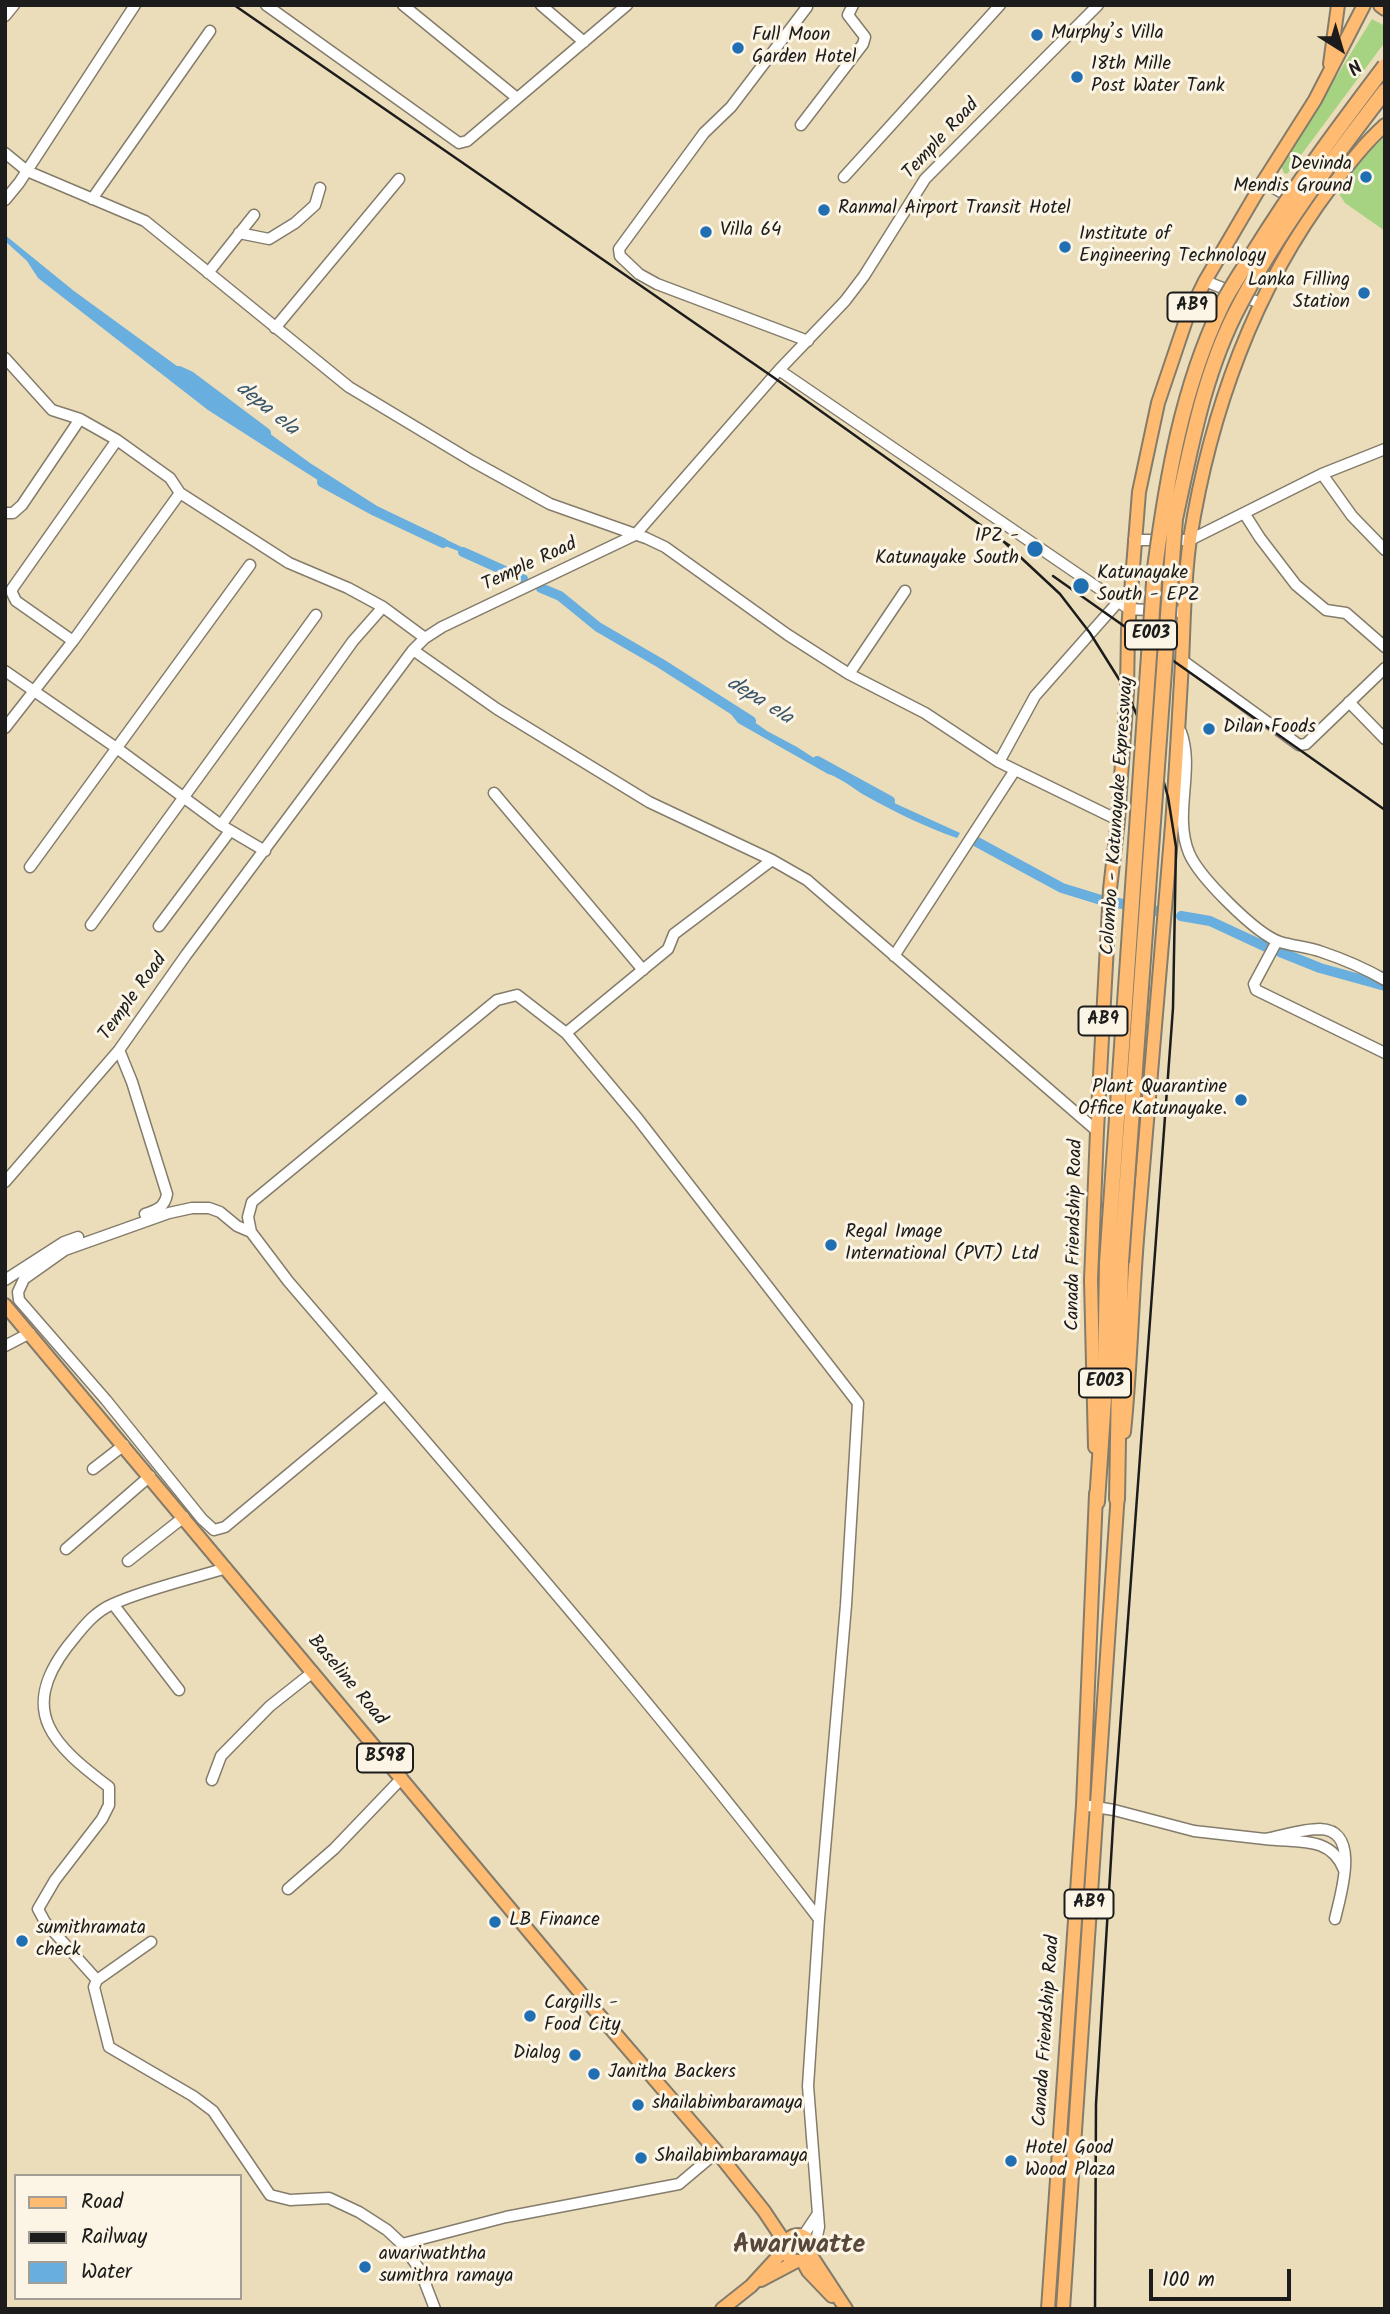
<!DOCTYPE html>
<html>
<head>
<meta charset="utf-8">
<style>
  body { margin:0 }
  #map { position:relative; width:1390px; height:2314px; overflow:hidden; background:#ebddba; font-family:Kalam,sans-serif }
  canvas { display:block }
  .frame { position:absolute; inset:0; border:7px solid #1c1c1c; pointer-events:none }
  .legend { position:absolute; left:14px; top:2174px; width:228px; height:126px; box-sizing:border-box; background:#fcf5e5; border:2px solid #a29e95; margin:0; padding:9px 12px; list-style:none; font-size:21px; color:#1c1c1c }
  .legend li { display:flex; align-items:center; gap:14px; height:35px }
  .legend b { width:35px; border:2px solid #a29e95 }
  .north { position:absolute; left:1306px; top:14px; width:70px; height:70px; -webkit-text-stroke:5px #fcf5e5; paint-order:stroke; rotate:143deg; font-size:19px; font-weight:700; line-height:28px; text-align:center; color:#1c1c1c }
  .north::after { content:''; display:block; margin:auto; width:24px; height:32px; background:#1c1c1c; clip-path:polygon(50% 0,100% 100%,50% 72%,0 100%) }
  .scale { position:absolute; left:1149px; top:2269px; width:142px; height:32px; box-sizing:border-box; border:4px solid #1c1c1c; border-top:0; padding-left:9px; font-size:21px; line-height:24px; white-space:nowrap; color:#1c1c1c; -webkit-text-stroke:5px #fcf5e5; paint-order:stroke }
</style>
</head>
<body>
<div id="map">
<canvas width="1390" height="2314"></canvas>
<div class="frame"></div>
<ul class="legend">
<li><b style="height:9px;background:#ffbb71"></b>Road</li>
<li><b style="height:9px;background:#1c1c1c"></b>Railway</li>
<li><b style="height:19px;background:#68aede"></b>Water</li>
</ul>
<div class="north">N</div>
<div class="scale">100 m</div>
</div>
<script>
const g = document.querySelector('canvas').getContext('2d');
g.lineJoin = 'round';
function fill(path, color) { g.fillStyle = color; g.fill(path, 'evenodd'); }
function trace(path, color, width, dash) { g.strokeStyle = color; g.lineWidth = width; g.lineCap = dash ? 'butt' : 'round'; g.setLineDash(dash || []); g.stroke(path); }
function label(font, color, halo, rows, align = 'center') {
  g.font = font + ' Kalam,sans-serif'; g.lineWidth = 6; g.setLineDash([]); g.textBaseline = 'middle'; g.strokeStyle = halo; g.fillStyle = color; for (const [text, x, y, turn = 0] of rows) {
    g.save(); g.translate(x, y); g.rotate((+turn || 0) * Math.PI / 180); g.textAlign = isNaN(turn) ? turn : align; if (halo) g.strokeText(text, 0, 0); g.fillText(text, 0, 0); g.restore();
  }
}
const green = new Path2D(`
  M1372 19 1385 26V42L1287 174 1284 173 1281 166Z
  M1385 136V231L1345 203 1337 191 1359 163Z`);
const water = new Path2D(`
  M5 235 74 291 310 463 377 506 476 554 474 557 445 546 414 527 375 511 363 509 350 496 324 484 261 444 208 410 38 278 27 261 5 241Z
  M727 709 753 721 767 731 797 747 857 786 960 833 957 838C925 827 895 812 866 796 853 789 841 777 828 774L738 723Z`);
const canal = new Path2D(`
  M179 371 190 376 266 433
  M322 482 375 511 443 543
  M463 552 523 579
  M541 588 560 596 598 627 660 663 751 721
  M817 761 890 801
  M977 842 1062 888 1101 900
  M1118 903 1156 911
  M1181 916 1210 921 1266 947
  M1280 952 1320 968 1385 986`);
const minor = new Path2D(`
  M266 5 459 143 467 141 627 5
  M403 5 517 98
  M541 5 584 42
  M806 5 807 7 731 107 704 133 619 249 620 256 639 274 657 284 808 341
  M5 16 14 5
  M801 125 863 44 865 37 848 15 853 5
  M5 153 27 171 145 221 349 387 472 461 550 504 646 538 665 547 788 635 849 674 925 713 999 762 1118 820
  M844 177 1000 5
  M1263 182 1314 210
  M92 199 210 31
  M5 200 19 183 135 5
  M239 233 269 239 295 223 315 205 320 188
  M208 273 254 215
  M1205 281 1260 303
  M275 328 399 179
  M5 358 52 410 80 419 117 440 170 478 180 493 289 563 348 588 383 607 425 638
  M779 370 1129 609 1183 612
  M1322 474 1352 516 1385 550
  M5 513H13L22 505 80 419
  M1244 513 1260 538 1296 585 1326 610 1346 613 1385 647
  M1134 540H1190L1322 474 1385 449
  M73 641 16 601 12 593V589L117 440
  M413 650 497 709 649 802 772 860 807 880 1097 1131
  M1182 660 1299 745 1306 744 1385 668
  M5 671 118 749 221 825 265 851
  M849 674 905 591
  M1349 702 1385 739
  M5 728 73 641 180 493
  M1181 732C1195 770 1173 814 1189 853 1199 877 1256 934 1280 942 1293 946 1308 947 1322 952 1343 959 1366 969 1385 980
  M999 762 1035 696 1118 602
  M494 793 643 970
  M221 825 353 641 383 607
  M30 867 250 565
  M91 925 316 615
  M159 926 230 831
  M1277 941 1254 984 1256 990 1385 1053
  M894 956 1015 770
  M566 1033 668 949 674 934 772 860
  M119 1050 132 1082 167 1194C165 1207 157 1210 145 1214
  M5 1182 119 1050 186 955 413 650 425 638 442 627 635 535 779 370 845 301 864 276 925 179 1098 5
  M251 1232 237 1226 220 1212 209 1208H192L169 1213 65 1250 24 1279 18 1292 19 1300 106 1400 202 1519 214 1530 225 1527 385 1394
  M5 1280 64 1242 78 1237
  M5 1346 30 1333
  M93 1469 124 1445
  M66 1549 150 1476
  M128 1561 184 1517
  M113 1604 179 1690
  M212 1780 221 1756 270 1706 313 1672
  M1083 1805 1114 1810 1194 1831 1265 1839
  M288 1889 334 1849 402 1778
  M1335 1919C1340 1896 1362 1830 1320 1829 1302 1829 1282 1836 1265 1839 1297 1843 1331 1835 1344 1870
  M151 1942 97 1980 94 1987 109 2047 193 2096 213 2111 270 2195 290 2200 329 2198 359 2212 387 2230 402 2244 420 2270 435 2309
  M97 1980 45 1922 38 1909 55 1880 102 1819 109 1805V1787C55 1746 17 1713 67 1647 81 1630 92 1613 113 1604 146 1589 191 1579 226 1568
  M803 2236 817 2215
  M402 2244 506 2217 679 2184 717 2152
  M811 2249 816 2241 819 2227 808 2086 819 1919 846 1605 858 1403 638 1119 566 1033 517 995 497 1000 252 1202 248 1217 251 1232 288 1281C468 1491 651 1699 819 1919`);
const major = new Path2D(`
  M1330 64 1338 5
  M5 1305 588 2002 717 2152 764 2211 786 2244
  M1124 1432C1131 1364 1132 1296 1138 1227 1149 1093 1161 959 1172 825 1176 771 1179 716 1182 662 1184 621 1184 579 1190 539 1210 413 1254 289 1331 187 1348 165 1364 144 1385 125
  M1095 1447 1091 1280 1097 1131 1110 889 1118 820 1127 692 1128 630 1139 492 1158 403 1186 320 1205 281 1263 182 1315 100 1364 5
  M785 2248a13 13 0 1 1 26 0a13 13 0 1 1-26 0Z
  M810 2254 846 2309
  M802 2260 808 2271 832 2296
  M761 2280 797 2261
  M722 2309 751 2286 785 2249
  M1048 2309 1083 1805 1096 1494
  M1063 2309 1118 1492`);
const highway = new Path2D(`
  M1381 5 1385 8
  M1117 1499 1121 1262
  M1097 1502 1105 1383 1107 1263`);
const rail = new Path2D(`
  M234 5 773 377 1010 546
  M1002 540 1060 594 1090 633 1127 692 1161 772 1168 797 1176 847 1173 1008 1114 1810 1096 2104 1095 2309
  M1053 576 1385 810`);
const highwayBridge = new Path2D(`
  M1121 1262 1175 519C1191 446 1204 372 1239 306 1279 229 1333 159 1385 91
  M1107 1263 1155 568C1167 478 1182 389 1221 307 1230 288 1243 270 1254 252 1294 187 1339 127 1385 66`);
const markers = [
  [1037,35,7,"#1f6fb2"],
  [738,48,7,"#1f6fb2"],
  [1077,77,7,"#1f6fb2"],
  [1366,177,7,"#1f6fb2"],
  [824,210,7,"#1f6fb2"],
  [706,232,7,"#1f6fb2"],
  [1065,247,7,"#1f6fb2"],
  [1364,293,7,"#1f6fb2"],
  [1035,549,9,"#1f6fb2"],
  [1081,586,9,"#1f6fb2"],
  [1209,729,7,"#1f6fb2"],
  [1241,1100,7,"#1f6fb2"],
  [831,1245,7,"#1f6fb2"],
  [495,1922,7,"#1f6fb2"],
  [22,1941,7,"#1f6fb2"],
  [530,2016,7,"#1f6fb2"],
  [575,2055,7,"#1f6fb2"],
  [594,2074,7,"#1f6fb2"],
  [638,2105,7,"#1f6fb2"],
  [641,2158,7,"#1f6fb2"],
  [1011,2161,7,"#1f6fb2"],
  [365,2267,7,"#1f6fb2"]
];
const shields = [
  [1192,307,49],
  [1151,635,52],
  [1103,1021,49],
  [1105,1383,52],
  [385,1758,56],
  [1089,1904,49]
];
const shieldNames = [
  ["AB9",1192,307],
  ["E003",1151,635],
  ["AB9",1103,1021],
  ["E003",1105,1383],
  ["B598",385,1758],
  ["AB9",1089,1904]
];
const poiNames = [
  ["Murphy’s Villa",1051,35],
  ["Full Moon",752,37],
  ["Garden Hotel",752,59],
  ["18th Mille",1091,66],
  ["Post Water Tank",1091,88],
  ["Devinda",1352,166,"right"],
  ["Mendis Ground",1352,188,"right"],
  ["Ranmal Airport Transit Hotel",838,210],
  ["Villa 64",720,232],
  ["Institute of",1079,236],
  ["Engineering Technology",1079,258],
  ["Lanka Filling",1350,282,"right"],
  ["Station",1350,304,"right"],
  ["IPZ -",1019,538,"right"],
  ["Katunayake South",1019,560,"right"],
  ["Katunayake",1097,575],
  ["South - EPZ",1097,597],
  ["Dilan Foods",1223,729],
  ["Plant Quarantine",1227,1089,"right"],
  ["Office Katunayake.",1227,1111,"right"],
  ["Regal Image",845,1234],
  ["International (PVT) Ltd",845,1256],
  ["LB Finance",509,1922],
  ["sumithramata",36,1930],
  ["check",36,1952],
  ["Cargills -",544,2005],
  ["Food City",544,2027],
  ["Dialog",561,2055,"right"],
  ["Janitha Backers",608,2074],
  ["shailabimbaramaya",652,2105],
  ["Hotel Good",1025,2150],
  ["Wood Plaza",1025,2172],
  ["Shailabimbaramaya",655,2158],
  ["awariwaththa",379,2256],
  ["sumithra ramaya",379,2278]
];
const streetNames = [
  ["Temple Road",942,140,-47],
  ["Temple Road",530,566,-25],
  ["Colombo - Katunayake Expressway",1119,816,-86],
  ["Temple Road",134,998,-54],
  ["Canada Friendship Road",1076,1235,-89],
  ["Baseline Road",346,1681,50],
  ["Canada Friendship Road",1048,2031,-86]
];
const waterNames = [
  ["depa ela",266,410,39],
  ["depa ela",759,702,32]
];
const districtNames = [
  ["Awariwatte",799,2248]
];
fill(green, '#a6d381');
fill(water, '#68aede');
trace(canal, '#68aede', 10);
trace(minor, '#847c6b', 13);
trace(major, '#847c6b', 16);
trace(highway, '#847c6b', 18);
trace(minor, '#fff', 10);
trace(major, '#ffbb71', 12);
trace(highway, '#ffbb71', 14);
trace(rail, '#1c1c1c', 2.5);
trace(highwayBridge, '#847c6b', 18, []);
trace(highwayBridge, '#ffbb71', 14);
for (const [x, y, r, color] of markers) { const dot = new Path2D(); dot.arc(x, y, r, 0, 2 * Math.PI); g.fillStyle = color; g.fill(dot); trace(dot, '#fcf5e5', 2.5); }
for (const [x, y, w] of shields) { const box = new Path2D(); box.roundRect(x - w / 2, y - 14.5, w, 29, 5); g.fillStyle = '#fcf5e5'; g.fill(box); trace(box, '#1c1c1c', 2); }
label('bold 18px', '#1c1c1c', null, shieldNames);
label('19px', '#1c1c1c', '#fcf5e5', poiNames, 'left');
label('19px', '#1c1c1c', '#fcf5e5', streetNames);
label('italic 21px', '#3a566a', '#fcf5e5', waterNames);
label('bold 26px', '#58483c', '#fcf5e5', districtNames);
</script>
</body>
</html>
